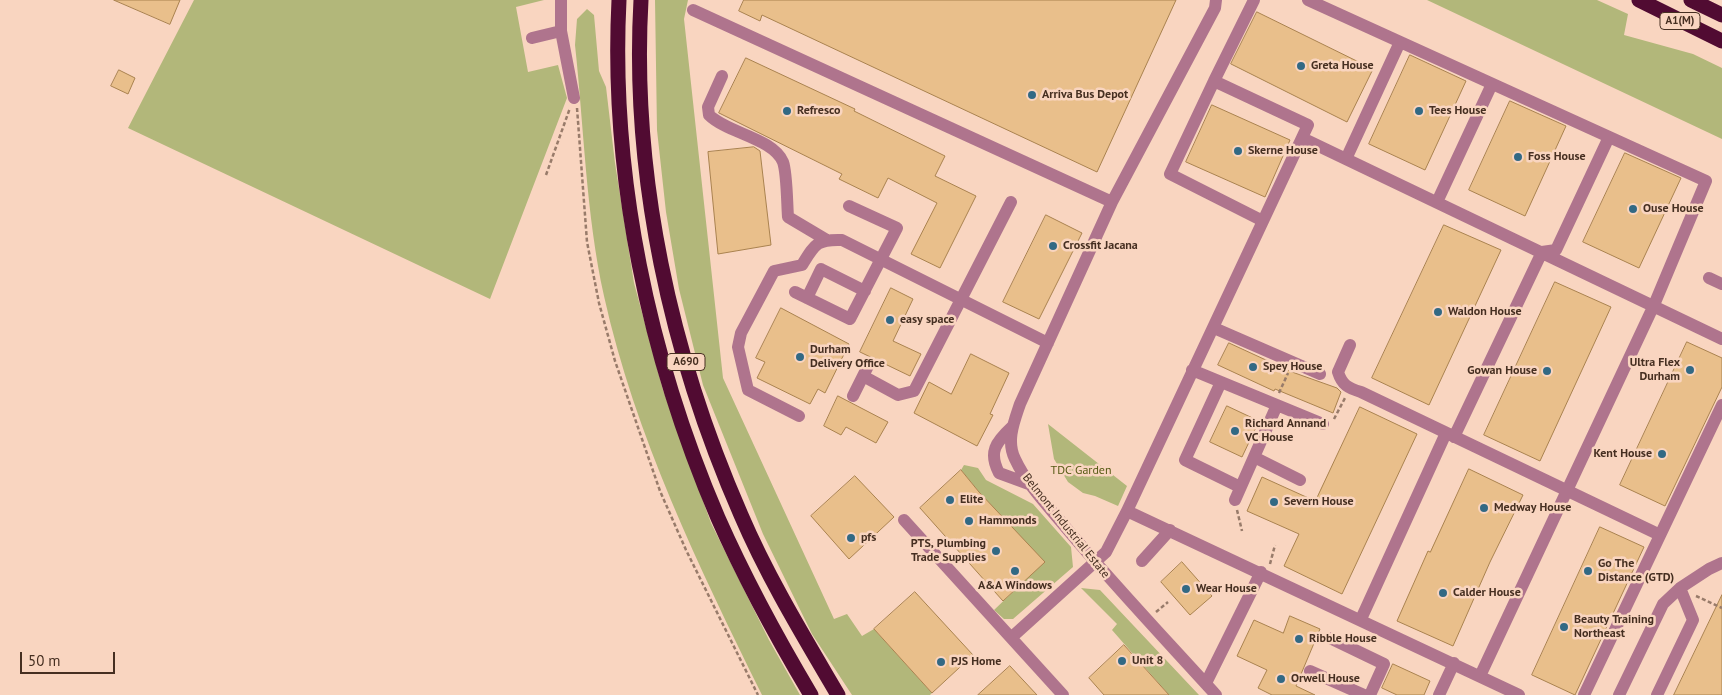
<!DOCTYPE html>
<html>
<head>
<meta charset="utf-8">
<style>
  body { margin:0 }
  #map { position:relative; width:1722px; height:695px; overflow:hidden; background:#f9d5c0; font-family:"PT Sans",sans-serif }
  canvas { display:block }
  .scale { position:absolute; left:20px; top:652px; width:95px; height:22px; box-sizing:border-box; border:2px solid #462f21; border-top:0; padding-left:6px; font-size:15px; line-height:18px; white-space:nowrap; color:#462f21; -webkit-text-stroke:4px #f9d5c0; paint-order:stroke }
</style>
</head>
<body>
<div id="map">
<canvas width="1722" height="695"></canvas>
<div class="scale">50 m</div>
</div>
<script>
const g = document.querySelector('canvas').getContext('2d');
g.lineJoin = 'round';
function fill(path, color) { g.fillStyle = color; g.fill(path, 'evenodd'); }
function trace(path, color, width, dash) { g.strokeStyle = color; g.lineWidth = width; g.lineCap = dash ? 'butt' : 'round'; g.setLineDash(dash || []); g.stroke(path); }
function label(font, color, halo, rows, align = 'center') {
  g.font = font + ' "PT Sans",sans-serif'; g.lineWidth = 5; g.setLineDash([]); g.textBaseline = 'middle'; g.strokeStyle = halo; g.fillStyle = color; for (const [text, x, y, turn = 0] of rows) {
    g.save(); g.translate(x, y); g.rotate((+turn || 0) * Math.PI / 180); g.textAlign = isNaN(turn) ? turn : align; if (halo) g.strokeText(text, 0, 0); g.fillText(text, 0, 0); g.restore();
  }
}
const green = new Path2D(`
  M194 0H544L516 7 528 72 558 65 567 98 490 299 128 128Z
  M655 0H688L684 19 723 378 834 619 847 614 862 636 874 629 932 693 930 695H852L812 634 763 534 703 385 679 289 666 212 657 130Z
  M1427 0H1597L1628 14 1624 35 1693 54 1722 68V139Z
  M587 9 594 15 599 71 606 87 615 163 634 283 663 390 711 523 769 640 800 695H762C699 567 635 436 604 296 586 214 584 128 575 45L577 19Z
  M1048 424 1127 486 1118 506 1095 496 1083 493 1068 482 1054 459Z
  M964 465 978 468 986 480 1033 504 1071 547 1073 567 1013 619H1004L994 610 1044 562 979 492 961 470Z
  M1081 588 1100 590 1199 695H1169L1112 630 1117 624Z`);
const building = new Path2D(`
  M114 0H180L170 24Z
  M744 0H1176L1097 172 762 15 760 21 739 11Z
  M1257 12 1373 69 1347 122 1231 64Z
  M1410 55 1466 81 1425 170 1369 144Z
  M746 58 855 109 854 111 945 156 935 176 976 196 940 268 911 254 937 203 888 178 878 198 839 179 842 174 719 113Z
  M119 70 135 78 128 94 111 86Z
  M1510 101 1566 126 1525 216 1469 190Z
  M1212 105 1290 140 1265 197 1186 162Z
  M754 147 760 151 771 245 718 254 708 152Z
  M1625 153 1681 178 1639 268 1583 242Z
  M1046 215 1082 233 1039 319 1003 302Z
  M1444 225 1501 250 1429 405 1372 378Z
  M1555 282 1611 307 1540 461 1484 435Z
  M891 288 913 299 893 341 921 354 910 376 860 352Z
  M781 308 849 344 825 393 818 389 810 404 757 378 765 362 756 358Z
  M1687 342 1722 358V387L1665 506 1620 485Z
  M1229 343 1292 372 1337 388 1341 392 1333 413 1275 389 1274 391 1218 365Z
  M971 354 1009 373 990 414 993 415 977 446 914 413 929 382 951 394Z
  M838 396 888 422 876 443 846 427 841 435 824 426Z
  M1227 406 1259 421 1242 457 1210 442Z
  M1360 407 1417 434 1342 594 1284 566 1299 534 1247 511 1262 477 1315 501Z
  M1469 469 1523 495 1490 562 1453 646 1397 621 1428 551 1430 552Z
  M961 470 979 492 1045 562 1003 601 920 508Z
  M855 476 894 517 849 559 811 516Z
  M1600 527 1644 547 1575 695 1532 675Z
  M1182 562 1212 596 1190 615 1161 582Z
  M915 592 973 655 932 693 874 629Z
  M1722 595V695H1674Z
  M1290 616 1320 629 1296 686 1315 695H1272L1258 688 1267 670 1237 656 1254 620 1283 633Z
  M1124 645 1169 695H1104L1089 678Z
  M1393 664 1430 681 1424 695H1397L1382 688Z
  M1010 666 1037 695H978Z`);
const path = new Path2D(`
  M577 108 587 242 599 303 615 361 660 491 686 550 758 695
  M546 175 570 108
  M1279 393 1288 373
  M1334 419 1345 398
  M1237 510 1242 531
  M1270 564 1275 545
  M1696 596 1722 608
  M1156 612 1168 602`);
const minor = new Path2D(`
  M561 0V31L574 98
  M1216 0 1215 8 1112 202 1020 404C1014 422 1006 441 1015 459 1027 485 1049 507 1067 529 1115 586 1166 640 1216 695
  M1254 0 1214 81 1308 125 1127 511 1519 695
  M1308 0 1706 181 1654 305 1480 676
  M693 10 1112 202
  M532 38 561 31
  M722 76 708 107 709 115C727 133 773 138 783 162 787 173 787 204 788 217L825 239
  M1214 81 1170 174 1263 221
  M1302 138 1722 339
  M1346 159 1400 42
  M1437 202 1492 84
  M1709 278 1722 284
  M795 292 850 319 897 228 849 206
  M807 298 821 269 865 291
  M1214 328 1320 374
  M1350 345 1338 372C1342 385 1348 388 1361 392L1660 535
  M1192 370 1323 424
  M863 376 898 395 914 391 1011 202
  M1221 382 1185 460 1240 487
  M853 396 868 366
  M799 416 748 390 738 347 741 333 774 271 802 265C815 244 817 239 842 240L1048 343
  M1012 427C996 442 988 452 999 473L1029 484
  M1454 437 1542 252 1556 250 1609 137
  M1254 457 1300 480
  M1235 500 1277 405
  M904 520 1063 695
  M1142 561 1170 530
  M1361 619 1446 433
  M1012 637 1106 552 1127 511
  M1330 638 1384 664 1370 695
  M1310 671 1364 695
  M1206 683 1261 572
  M1439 695 1454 663
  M1584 695 1722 405
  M1619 695 1663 604 1680 588 1709 569 1722 563
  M1657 695 1693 620 1680 588`);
const highway = new Path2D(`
  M619 0C610 176 649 357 718 518 745 579 777 638 811 695
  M641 0C631 176 671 355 741 515 768 578 804 637 838 695
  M1639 0 1722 41
  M1691 0 1722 15`);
const markers = [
  [1301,66,5,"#326984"],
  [1032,95,5,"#326984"],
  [787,111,5,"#326984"],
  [1419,111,5,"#326984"],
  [1238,151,5,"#326984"],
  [1518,157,5,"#326984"],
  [1633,209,5,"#326984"],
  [1053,246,5,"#326984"],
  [1438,312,5,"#326984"],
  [890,320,5,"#326984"],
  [800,357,5,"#326984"],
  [1253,367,5,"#326984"],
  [1690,370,5,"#326984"],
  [1547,371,5,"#326984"],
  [1235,431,5,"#326984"],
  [1662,454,5,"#326984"],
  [950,500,5,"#326984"],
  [1274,502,5,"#326984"],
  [1484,508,5,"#326984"],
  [969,521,5,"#326984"],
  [851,538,5,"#326984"],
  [996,551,5,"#326984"],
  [1015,571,5,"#326984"],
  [1588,571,5,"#326984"],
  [1186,589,5,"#326984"],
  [1443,593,5,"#326984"],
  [1564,627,5,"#326984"],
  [1299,639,5,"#326984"],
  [1122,661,5,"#326984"],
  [941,662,5,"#326984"],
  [1281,679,5,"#326984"]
];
const shields = [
  [1680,21,40],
  [686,362,38]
];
const shieldNames = [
  ["A1(M)",1680,21],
  ["A690",686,362]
];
const poiNames = [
  ["Greta House",1311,66],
  ["Arriva Bus Depot",1042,95],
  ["Refresco",797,111],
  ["Tees House",1429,111],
  ["Skerne House",1248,151],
  ["Foss House",1528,157],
  ["Ouse House",1643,209],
  ["Crossfit Jacana",1063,246],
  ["Waldon House",1448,312],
  ["easy space",900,320],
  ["Durham",810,350],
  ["Delivery Office",810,364],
  ["Ultra Flex",1680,363,"right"],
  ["Durham",1680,377,"right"],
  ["Spey House",1263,367],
  ["Gowan House",1537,371,"right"],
  ["Richard Annand",1245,424],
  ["VC House",1245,438],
  ["Kent House",1652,454,"right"],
  ["Elite",960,500],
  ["Severn House",1284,502],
  ["Medway House",1494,508],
  ["Hammonds",979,521],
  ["pfs",861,538],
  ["PTS, Plumbing",986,544,"right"],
  ["Trade Supplies",986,558,"right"],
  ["Go The",1598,564],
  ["Distance (GTD)",1598,578],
  ["A&A Windows",1015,586,"center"],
  ["Wear House",1196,589],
  ["Calder House",1453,593],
  ["Beauty Training",1574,620],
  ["Northeast",1574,634],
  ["Ribble House",1309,639],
  ["Unit 8",1132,661],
  ["PJS Home",951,662],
  ["Orwell House",1291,679]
];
const parkNames = [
  ["TDC Garden",1081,471]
];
const streetNames = [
  ["Belmont Industrial Estate",1066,526,51]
];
fill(green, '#b2b77a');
fill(building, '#e9bf8b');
trace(building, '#a9824f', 1);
trace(path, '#987b6a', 2.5, [4, 2.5]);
trace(minor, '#af748d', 12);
trace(highway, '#510b32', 15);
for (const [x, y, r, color] of markers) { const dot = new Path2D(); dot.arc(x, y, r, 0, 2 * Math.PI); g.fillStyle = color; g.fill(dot); trace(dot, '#f9d5c0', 2); }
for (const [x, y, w] of shields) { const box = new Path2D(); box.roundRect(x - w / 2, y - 8.5, w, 17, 4); g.fillStyle = '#f9d5c0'; g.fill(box); trace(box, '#462f21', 1); }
label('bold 11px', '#462f21', null, shieldNames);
label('bold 12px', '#462f21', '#f9d5c0', poiNames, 'left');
label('12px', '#565a14', '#f9d5c0', parkNames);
label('12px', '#462f21', '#f9d5c0', streetNames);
</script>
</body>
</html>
